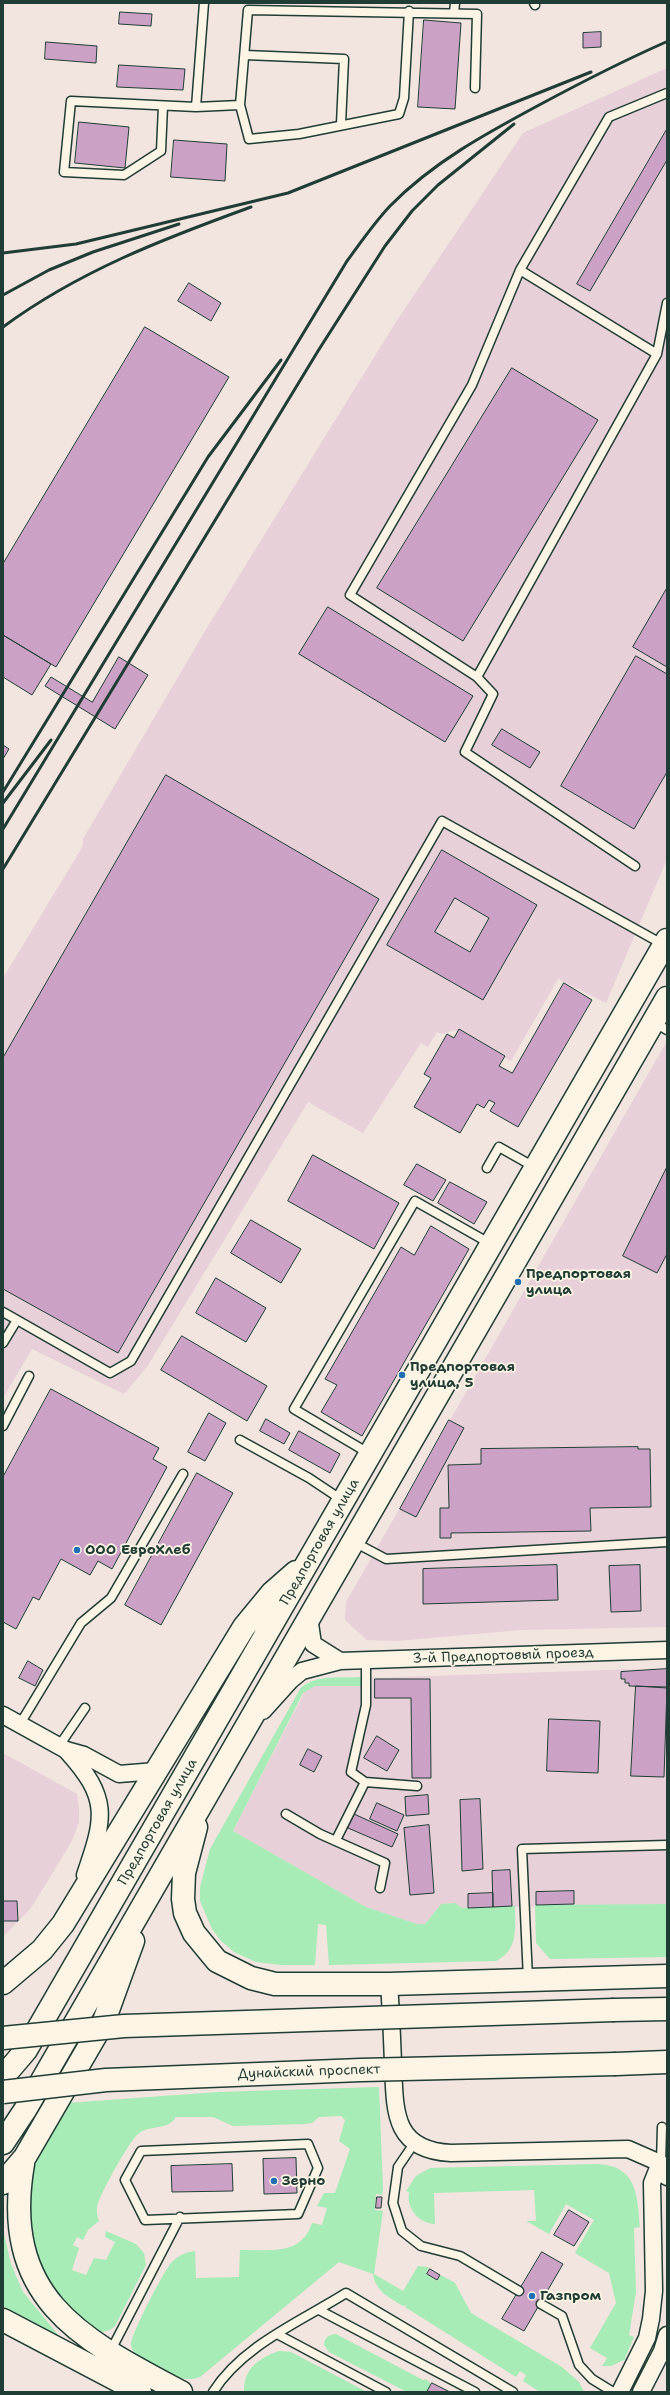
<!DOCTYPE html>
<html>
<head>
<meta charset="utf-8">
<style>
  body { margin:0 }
  #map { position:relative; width:670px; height:2395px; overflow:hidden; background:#f2e4df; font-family:"Shantell Sans",sans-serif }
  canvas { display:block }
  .frame { position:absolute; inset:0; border:4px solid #1f3d34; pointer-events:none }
</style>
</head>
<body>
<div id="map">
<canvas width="670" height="2395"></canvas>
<div class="frame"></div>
</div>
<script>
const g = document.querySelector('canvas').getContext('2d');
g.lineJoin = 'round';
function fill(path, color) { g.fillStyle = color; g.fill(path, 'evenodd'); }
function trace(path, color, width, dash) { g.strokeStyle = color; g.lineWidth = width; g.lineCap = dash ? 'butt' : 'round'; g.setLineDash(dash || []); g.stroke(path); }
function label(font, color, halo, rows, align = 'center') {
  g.font = font + ' "Shantell Sans",sans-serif'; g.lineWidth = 3.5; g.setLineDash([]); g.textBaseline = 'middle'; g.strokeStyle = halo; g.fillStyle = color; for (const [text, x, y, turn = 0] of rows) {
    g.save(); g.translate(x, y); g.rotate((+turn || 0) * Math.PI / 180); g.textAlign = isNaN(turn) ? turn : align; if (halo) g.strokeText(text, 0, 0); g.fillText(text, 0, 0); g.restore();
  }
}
const built = new Path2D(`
  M667 68V859L606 1003 558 979 511 1061 454 1030 442 1034 437 1032 428 1047 421 1043 363 1133 308 1102 147 1367 124 1394 32 1349 3 1398V978L83 846V839L205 631 394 325 523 133Z
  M667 1041V1627L522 1630 397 1641 367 1640 345 1620 346 1602Z
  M667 1668V1904L462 1908 455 1903 441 1904 425 1924H417L366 1907 233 1831 306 1689 315 1686 345 1685 372 1687V1678Z
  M3 1753 77 1794 79 1808V1822L72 1841 31 1908 3 1937Z`);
const green = new Path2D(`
  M360 1677 364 1686H315L303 1693 233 1831 366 1907 417 1924H425L441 1904 455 1903 462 1908 515 1906C515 1927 519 1950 496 1961L329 1965 326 1925 318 1924 315 1965H281L256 1962 234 1952 220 1940 212 1929 200 1901V1887L210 1849 300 1689C314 1674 341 1678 360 1677Z
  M667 1904V1957L550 1959 536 1943 535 1905Z
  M379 2087 383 2189 382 2195 376 2194 375 2210 383 2211 374 2274 403 2291 418 2266 429 2267 426 2274 437 2281 441 2275 455 2283 471 2313 562 2367 579 2382 584 2392H540L523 2381 526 2375 520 2371 516 2377 405 2307 406 2305 403 2306C390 2298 375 2291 373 2274L339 2262 200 2377C185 2382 174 2377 160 2369 150 2364 133 2358 131 2345 130 2336 164 2271 171 2263 178 2256 185 2252 195 2251L196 2278 239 2277 240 2250C269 2249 301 2257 312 2223L322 2225 327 2208 317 2206 324 2193H335L350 2149 339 2141 345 2120 341 2116 319 2117 312 2123 305 2124 233 2126 213 2117H176C168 2131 150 2124 138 2134 128 2143 103 2189 98 2203 96 2210 97 2215 99 2221L88 2230 83 2240 77 2237 73 2245 79 2248 72 2270 86 2275 94 2258 106 2260 115 2242 105 2237 106 2231 136 2244 144 2253 146 2265 115 2326 110 2330 98 2333 60 2305 27 2239 32 2171 67 2103 218 2092Z
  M596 2164C637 2165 637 2194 640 2227L634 2228 636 2292 629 2335 634 2337 625 2358 626 2359 611 2366H602L607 2358 590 2348 616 2303 609 2273 575 2253 594 2220 566 2204 549 2234 526 2221H536L534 2190 434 2193 435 2224C419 2223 406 2209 409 2192L406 2191 416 2176 430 2168Z
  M3 2230 11 2264 23 2292 60 2337 3 2306Z
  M336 2334 423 2380 426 2379 431 2384 427 2392H407L329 2352 324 2345C324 2338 329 2334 336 2334Z
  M279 2351 291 2352 367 2392H244C244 2369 257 2359 279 2351Z`);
const building = new Path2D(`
  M120 12 152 14 151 26 119 24Z
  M424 20 461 23 455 109 418 107Z
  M601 32V47L583 48V33Z
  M46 42 97 46 96 63 45 59Z
  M119 65 185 69 183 90 117 87Z
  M79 122 129 127 125 168 75 163Z
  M667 129V160L590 291 577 284Z
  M174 140 227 144 225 181 171 177Z
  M189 283 221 303 211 321 178 301Z
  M145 327 229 377 56 667 3 635V564Z
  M512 368 598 420 463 641 377 588Z
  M667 588V667L633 647Z
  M328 607 473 696 445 742 299 654Z
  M3 635 51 664 32 695 3 677Z
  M636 656 667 674V772L634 829 561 786Z
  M119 657 148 675 115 729 45 686 51 677 92 702Z
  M502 729 540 752 530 768 492 745Z
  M3 745 9 749 3 759Z
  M166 775 379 899 118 1353 3 1289V1058Z
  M442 850 537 905 483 1000 387 945ZM455 898 489 918 470 952 435 932Z
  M564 983 592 1000 518 1127 490 1111 495 1103 489 1100 484 1108 477 1104 460 1133 414 1107 431 1078 424 1074 447 1034 454 1038 459 1029 505 1056 499 1066 512 1073Z
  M313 1155 399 1203 374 1249 288 1201Z
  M417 1164 446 1180 433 1201 404 1185Z
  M667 1167V1254L657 1273 623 1256Z
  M450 1182 487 1202 474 1224 438 1203Z
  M251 1220 301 1249 281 1283 231 1253Z
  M431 1226 469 1249 362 1436 321 1412 337 1385 325 1379 401 1247 414 1255Z
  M216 1278 266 1308 246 1342 196 1313Z
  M182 1336 267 1386 247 1421 161 1370Z
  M51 1389 159 1448 153 1459 167 1467 112 1569 98 1561 90 1575 61 1559 39 1600 33 1597 16 1629 3 1622V1477Z
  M209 1413 226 1423 205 1461 188 1452Z
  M266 1419 290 1433 284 1444 260 1431Z
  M449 1420 464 1428 416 1517 400 1509Z
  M299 1431 340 1454 330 1473 289 1450Z
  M638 1447V1449H650L651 1507 590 1508 591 1531 451 1533V1538H440V1508H449L448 1465 481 1464V1449Z
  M197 1473 233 1493 161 1625 125 1605Z
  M557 1565 558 1600 423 1604V1569Z
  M640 1565 641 1611 611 1612 609 1566Z
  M28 1661 43 1670 35 1686 19 1678Z
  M667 1669V1687L629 1686V1683H625V1679H621V1672Z
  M375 1679H430L431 1778H412L411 1698H375Z
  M636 1686 667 1688 664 1777 631 1776Z
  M549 1719 600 1721 598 1773 547 1771Z
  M377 1736 399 1750 387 1771 364 1758Z
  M308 1749 322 1756 314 1772 300 1765Z
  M428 1795 429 1814 406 1816 405 1797Z
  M480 1799 483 1869 462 1871 460 1800Z
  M377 1803 404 1815 397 1831 370 1819Z
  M354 1814 398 1834 392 1847 348 1828Z
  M429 1825 434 1893 410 1895 404 1828Z
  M510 1870 512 1906 493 1907 492 1871Z
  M574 1891V1904L536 1905V1892Z
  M493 1893V1907L468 1908V1894Z
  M3 1901H17L18 1921H3Z
  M296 2158 297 2193 264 2194 263 2159Z
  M232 2164 233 2191 172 2192 171 2166Z
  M377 2197H382L381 2208H376Z
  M569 2210 589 2222 574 2246 554 2235Z
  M542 2252 563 2264 524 2331 502 2319Z
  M430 2269 440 2275 437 2280 427 2274Z
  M432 2383 450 2392H427Z`);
const lane = new Path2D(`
  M534 3 535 5
  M454 13 455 3
  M245 55 344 59 341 124
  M240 105 249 139 299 134 399 114 404 98 409 11
  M163 106 161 151 124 175 64 172 71 101 196 107 204 3
  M196 107 240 105 248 10 477 14 475 88
  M520 270 657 354
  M477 677 350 595 472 385 520 270 609 117 667 93
  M635 866 465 752 493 694 477 677 657 354 667 303
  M654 1022 667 1030
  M487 1168 499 1147 536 1168
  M3 1312 110 1373 131 1361 442 821 664 945
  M3 1343 17 1320
  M3 1426 29 1376
  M240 1440 309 1478 342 1500
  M370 1454 294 1409 415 1201 491 1244
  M354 1542 386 1559 667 1542
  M366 1660V1705L351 1772 365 1782 417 1786
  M20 1724 81 1623 111 1598 183 1474
  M59 1746 85 1708
  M286 1814 320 1834 385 1863 380 1888
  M336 1840 365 1782
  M528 1979 522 1849 667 1845
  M415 2142 398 2167 393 2203 402 2231 421 2246 460 2256 519 2291
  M308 2144 318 2168 298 2214 145 2220 125 2180 141 2151Z
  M661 2163 662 2127
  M541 2304 562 2316 579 2365 592 2379 613 2392
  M319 2310 475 2392
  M277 2334 386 2392
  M110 2352 180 2217
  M213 2392C243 2345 300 2322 346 2293L513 2392`);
const street = new Path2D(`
  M309 1617 313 1644 340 1661
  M263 1711 291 1680 302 1671 340 1661 667 1650
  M3 1715 66 1750 84 1755 119 1774 156 1771
  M66 1750C110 1798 105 1817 85 1875
  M389 1984C391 2010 392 2037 393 2063 395 2110 392 2150 451 2153L628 2149 660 2163 667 2177
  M620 2392 647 2338 651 2319 654 2291 652 2183 660 2163
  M641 2392 662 2351 667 2335`);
const secondary = new Path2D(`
  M196 1827 184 1873 183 1899 185 1913 194 1933 217 1961 251 1978 275 1984H389L667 1976
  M3 1983 42 1950 63 1924 244 1627 272 1593 296 1572
  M614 2010 667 2009
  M616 2064 667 2062
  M3 2077 26 2050 667 940
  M3 2143 25 2110 667 998
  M23 2164C0 2299 81 2339 181 2392
  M3 2183 25 2157 104 2021 133 1941
  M3 2320 140 2392`);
const rail = new Path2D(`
  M3 253 76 244 288 193 591 72
  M3 295 49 270 93 252 179 224
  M3 327C79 271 163 239 251 207
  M3 792 208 457 281 360
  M3 803 51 740
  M3 829 347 261C361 242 374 223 390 206 433 162 487 133 541 104 582 82 623 61 666 42
  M3 869 318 351 385 246 412 211 438 185 514 124`);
const secondaryBridge = new Path2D(`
  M3 2038 124 2026 614 2010
  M3 2092 106 2080 361 2070 616 2064`);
const markers = [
  [518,1282,4,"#1f6fb2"],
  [402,1375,4,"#1f6fb2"],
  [77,1550,4,"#1f6fb2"],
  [274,2181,4,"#1f6fb2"],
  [532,2296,4,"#1f6fb2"]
];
const poiNames = [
  ["Предпортовая",526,1274],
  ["улица",526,1290],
  ["Предпортовая",410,1367],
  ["улица, 5",410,1383],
  ["ООО ЕвроХлеб",85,1550],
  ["Зерно",282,2181],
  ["Газпром",540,2296]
];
const streetNames = [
  ["Предпортовая улица",320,1542,-60],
  ["3-й Предпортовый проезд",503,1656,-2],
  ["Предпортовая улица",158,1822,-60],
  ["Дунайский проспект",309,2072,-2]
];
fill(built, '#e7d0d8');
fill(green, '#a7ebb6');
fill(building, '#cca1c6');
trace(building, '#1f3d34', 1);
trace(lane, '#1f3d34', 11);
trace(street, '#1f3d34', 19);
trace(secondary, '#1f3d34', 25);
trace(lane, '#fcf5e5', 8);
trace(street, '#fcf5e5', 16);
trace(secondary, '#fcf5e5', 22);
trace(rail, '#1f3d34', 3);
trace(secondaryBridge, '#1f3d34', 25, []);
trace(secondaryBridge, '#fcf5e5', 22);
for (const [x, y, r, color] of markers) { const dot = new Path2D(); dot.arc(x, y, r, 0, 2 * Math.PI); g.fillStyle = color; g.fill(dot); trace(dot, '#fcf5e5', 1.5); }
label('bold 14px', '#1f3d34', '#fcf5e5', poiNames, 'left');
label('14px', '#1f3d34', '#fcf5e5', streetNames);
</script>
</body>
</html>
